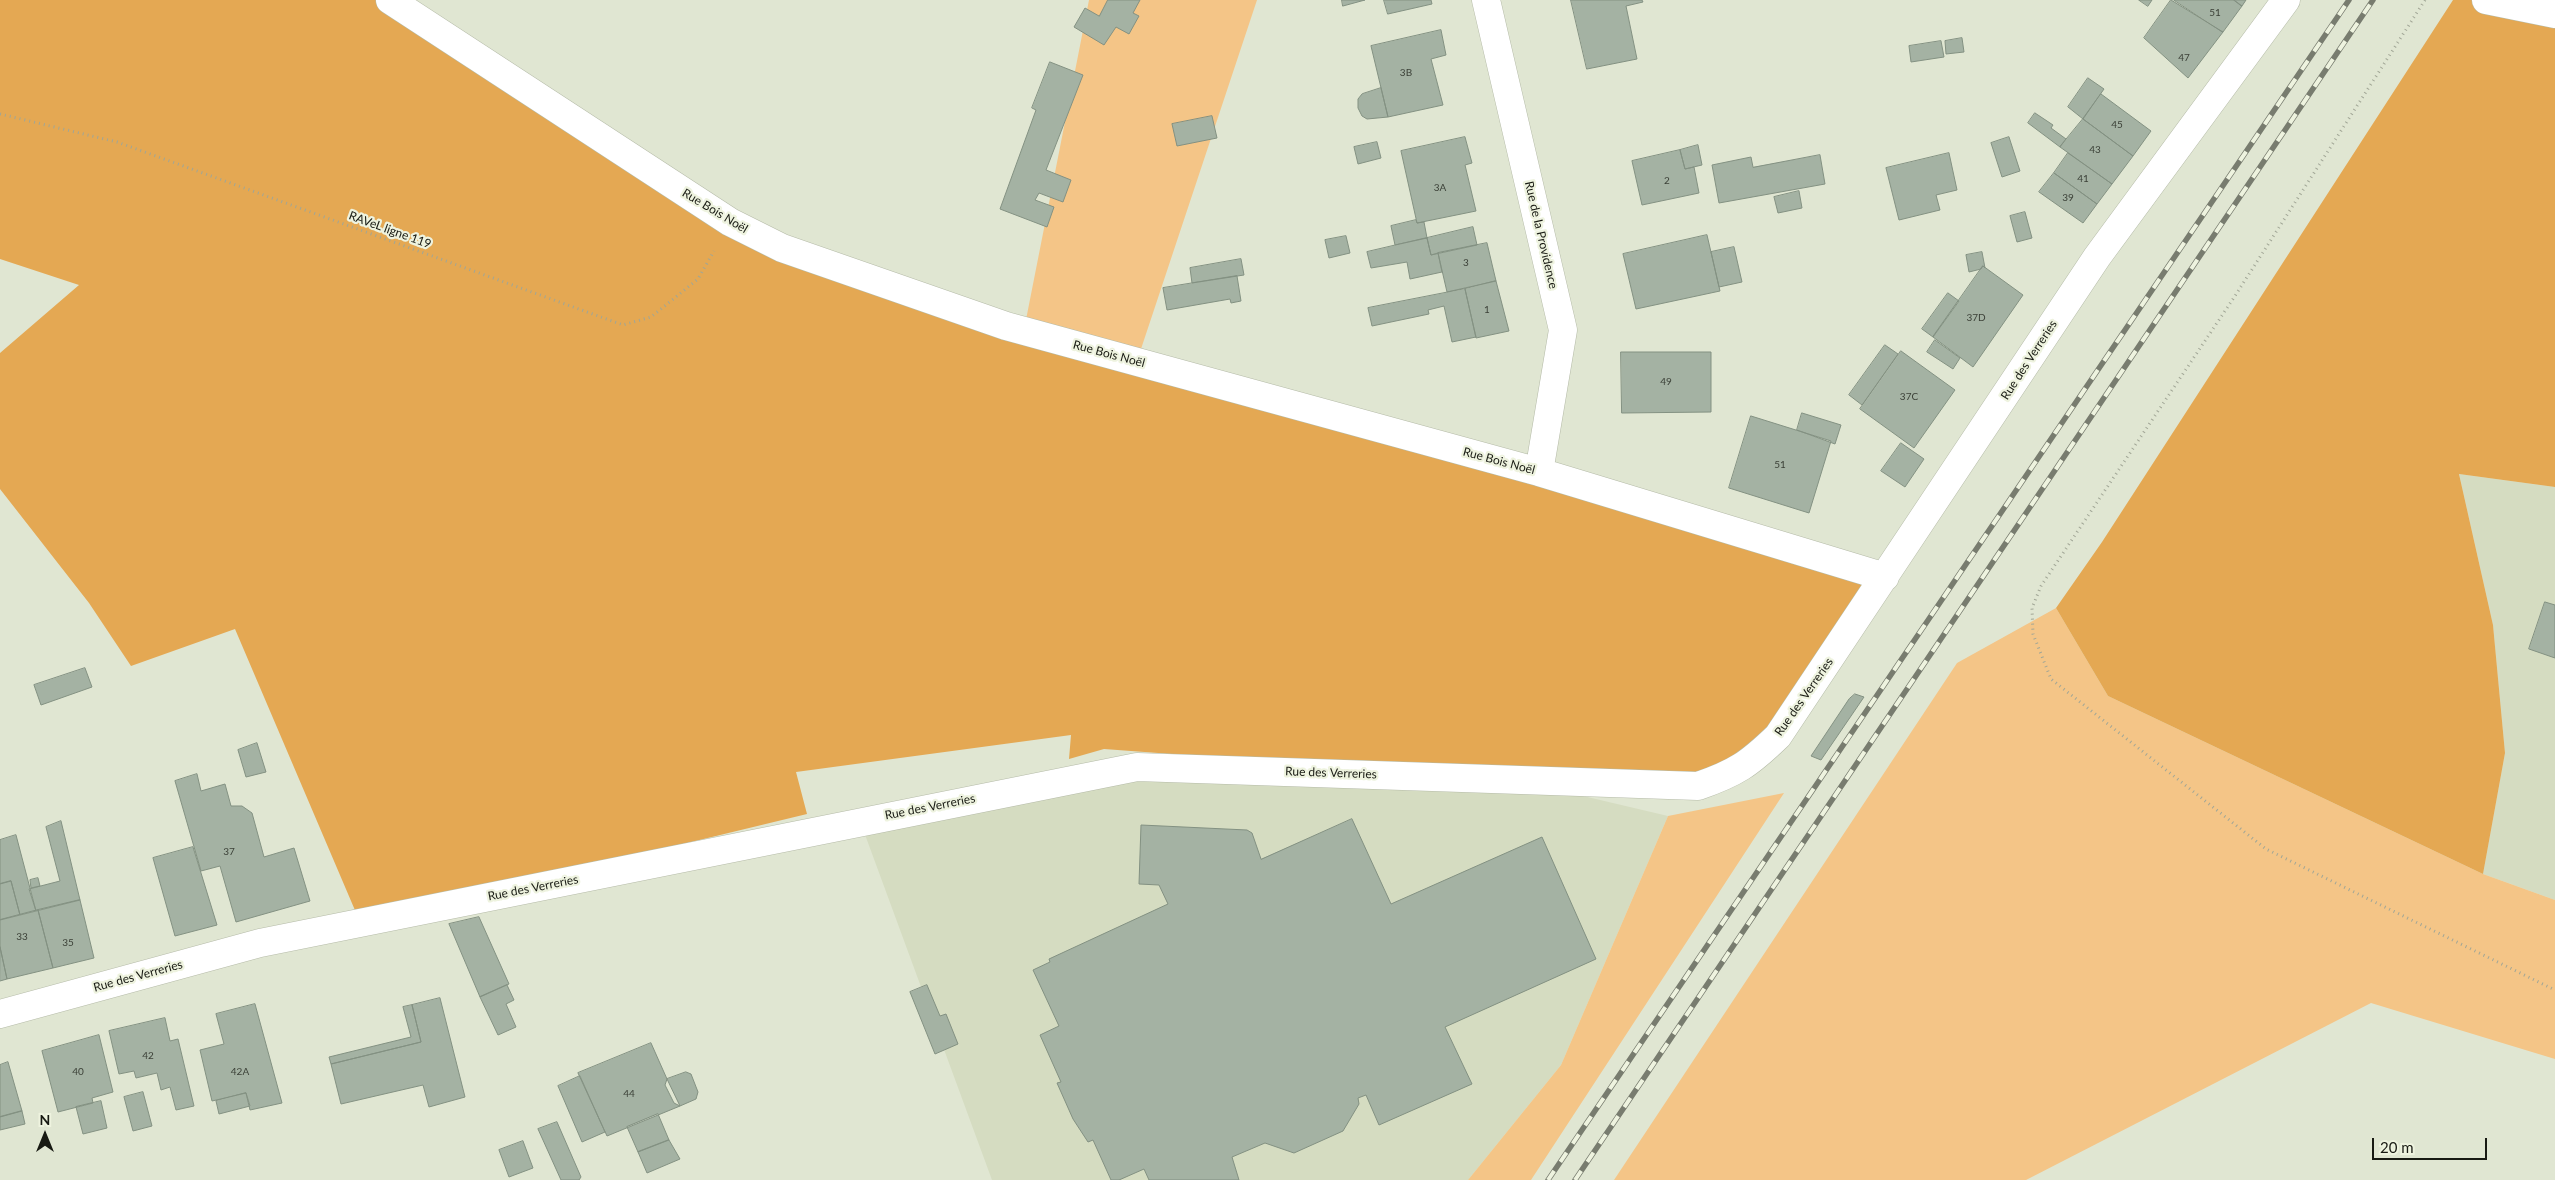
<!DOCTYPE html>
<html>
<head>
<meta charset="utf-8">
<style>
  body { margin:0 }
  #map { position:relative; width:2555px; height:1180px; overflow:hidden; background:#e0e6d2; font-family:Lato,sans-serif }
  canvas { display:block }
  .north { position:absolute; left:20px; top:1110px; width:50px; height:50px; -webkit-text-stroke:4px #eef3df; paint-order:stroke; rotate:0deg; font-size:14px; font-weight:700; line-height:20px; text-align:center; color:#181a13 }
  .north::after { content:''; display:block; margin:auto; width:18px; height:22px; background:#181a13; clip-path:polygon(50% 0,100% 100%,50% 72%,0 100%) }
  .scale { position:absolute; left:2372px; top:1138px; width:115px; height:22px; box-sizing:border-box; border:2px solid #181a13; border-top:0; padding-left:6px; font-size:15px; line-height:18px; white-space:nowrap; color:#181a13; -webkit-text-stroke:4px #eef3df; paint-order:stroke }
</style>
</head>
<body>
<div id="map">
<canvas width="2555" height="1180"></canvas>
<div class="north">N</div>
<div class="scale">20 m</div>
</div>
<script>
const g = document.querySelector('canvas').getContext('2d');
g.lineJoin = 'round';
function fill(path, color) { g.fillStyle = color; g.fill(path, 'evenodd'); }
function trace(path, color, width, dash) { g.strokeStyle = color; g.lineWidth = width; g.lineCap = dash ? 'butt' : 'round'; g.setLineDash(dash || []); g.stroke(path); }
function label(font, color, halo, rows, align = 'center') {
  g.font = font + ' Lato,sans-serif'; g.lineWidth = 4.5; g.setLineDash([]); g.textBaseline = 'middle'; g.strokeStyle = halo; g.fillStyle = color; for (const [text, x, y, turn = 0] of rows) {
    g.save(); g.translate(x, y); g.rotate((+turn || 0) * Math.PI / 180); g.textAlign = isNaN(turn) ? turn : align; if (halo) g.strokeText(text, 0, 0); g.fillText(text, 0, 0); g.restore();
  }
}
const built = new Path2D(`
  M2459 474 2555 487V900L2483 874 2505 753 2493 625Z
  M1137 767 1511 779 1668 816 1561 1065 1468 1180H992L860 821Z`);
const green = new Path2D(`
  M1089 0H1257L1137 361 1022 340Z
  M2056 608 2108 696 2483 874 2555 900V1059L2371 1003 2026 1180H1614L1957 663Z
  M1784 793 1531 1180H1468L1561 1065 1668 816Z`);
const forest = new Path2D(`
  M0 0H390L730 222 1006 326 1885 577 1817 678 1727 776 1511 779 1104 749 1069 759 1071 735 796 772 807 814 360 922 235 629 131 666 89 603 0 489V353L79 285 0 259Z
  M2453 0H2485L2555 15V487L2459 474 2493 625 2505 753 2483 874 2108 696 2056 608 2102 542Z`);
const building = new Path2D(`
  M1108 0H1140L1133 13 1139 16 1129 34 1116 27 1104 45 1074 27 1085 8 1099 16Z
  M1342 0H1365L1343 6Z
  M1384 0H1431L1432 4 1388 14Z
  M1571 0H1642L1643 2 1626 6 1637 59 1587 69Z
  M2139 0H2152L2148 6Z
  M2171 0 2223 32 2188 78 2144 38Z
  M2174 0H2234L2242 6 2223 32Z
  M2234 0H2246L2242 6Z
  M1441 30 1446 55 1431 59 1443 105 1388 117 1371 46Z
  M1962 38 1964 52 1946 54 1945 41Z
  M1941 41 1944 57 1911 62 1909 46Z
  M1050 62 1083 75 1046 170 1071 180 1063 202 1039 193 1035 200 1054 207 1047 227 1000 209 1036 110 1032 108Z
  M2088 78 2104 89 2083 119 2068 107Z
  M1381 88 1388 117 1367 119 1362 116 1358 108V99L1362 94Z
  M2101 94 2151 131 2133 156 2083 119Z
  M2035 113 2053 125 2051 128 2066 139 2060 147 2028 123Z
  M1212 116 1217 138 1177 146 1172 124Z
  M2083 119 2133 156 2112 184 2060 147Z
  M1465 137 1472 163 1465 165 1476 211 1417 223 1401 151Z
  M2009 137 2020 171 2002 177 1991 143Z
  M1377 142 1381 158 1358 164 1354 147Z
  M1698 145 1702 165 1685 169 1680 150Z
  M1680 150 1685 169 1694 167 1699 193 1642 205 1632 161Z
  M1949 153 1957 190 1936 195 1940 210 1899 220 1886 168Z
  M2068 153 2112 184 2097 204 2054 173Z
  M1820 155 1825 184 1719 203 1712 165 1751 157 1753 167Z
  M2054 173 2097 204 2083 223 2039 192Z
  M1799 191 1802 208 1778 213 1774 197Z
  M2025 212 2032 238 2017 242 2010 216Z
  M1416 220 1417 223 1424 222 1427 238 1395 245 1391 226Z
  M1473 227 1477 245 1431 255 1427 238Z
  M1707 235 1720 291 1636 309 1623 254Z
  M1346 236 1350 253 1329 258 1325 240Z
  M1427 238 1431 255 1438 253 1442 272 1410 279 1407 262 1371 268 1367 252Z
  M1487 243 1496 281 1447 292 1438 253Z
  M1734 247 1742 282 1719 287 1711 252Z
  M1982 252 1985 268 1983 266 1981 269 1969 272 1966 255Z
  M1241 259 1244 275 1192 283 1190 268Z
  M1983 266 2023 295 1973 367 1933 337Z
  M1237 276 1241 301 1231 303 1230 299 1167 310 1163 288Z
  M1496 281 1509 331 1476 338 1465 289Z
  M1465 289 1476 337 1452 342 1444 306 1428 310 1429 314 1372 326 1368 308Z
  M1948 293 1959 301 1933 337 1922 329Z
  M1935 340 1960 358 1953 369 1927 352Z
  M1885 345 1898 354 1862 405 1849 395Z
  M1901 351 1955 390 1914 448 1860 409Z
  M1621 352H1711V412L1622 413Z
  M1802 413 1841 425 1835 444 1797 430Z
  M1751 416 1831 441 1809 513 1729 488Z
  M1901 443 1924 459 1905 487 1881 471Z
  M2545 602 2555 605V658L2529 649Z
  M85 668 92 687 41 705 34 685Z
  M1855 694 1864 697 1821 760 1811 756 1849 699Z
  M257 743 266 772 246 777 238 750Z
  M197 774 201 791 225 784 231 806H242L252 813 264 857 294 848 310 901 236 922 220 866 201 871 175 781Z
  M1352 819 1391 904 1542 837 1596 959 1445 1027 1472 1084 1379 1125 1366 1095 1358 1098 1359 1104 1343 1131 1294 1153 1265 1143 1232 1157 1239 1180H1149L1144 1169 1119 1180H1111L1093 1140 1088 1142 1073 1119 1057 1083 1061 1082 1040 1035 1059 1026 1033 970 1050 962 1049 959 1168 904 1159 885 1139 884 1141 825 1247 830 1252 833 1261 859Z
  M61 821 80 900 36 911 29 889 60 881 46 827Z
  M16 835 36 911 20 915 11 881 0 884V840Z
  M193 847 217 925 175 936 153 858Z
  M38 878 40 886 31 888 30 880Z
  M11 881 20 915 0 920V884Z
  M80 900 94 958 53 968 38 910Z
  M38 910 53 968 7 979 0 947V920Z
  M479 917 509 984 480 997 449 924Z
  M0 947 7 979 0 981Z
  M507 985 514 1000 506 1004 516 1027 498 1035 480 997Z
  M927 985 940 1016 946 1014 958 1044 935 1054 910 992Z
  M440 998 465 1097 429 1107 423 1085 341 1104 331 1064 421 1042 412 1005Z
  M255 1004 282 1103 250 1110 246 1093 212 1101 200 1050 224 1044 216 1014Z
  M412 1005 421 1042 331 1064 329 1057 411 1037 403 1007Z
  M165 1018 170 1041 178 1039 194 1106 176 1110 170 1087 161 1090 157 1073 136 1078 134 1071 119 1074 109 1031Z
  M99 1035 113 1092 92 1098 93 1103 58 1112 42 1051Z
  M651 1043 667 1079 665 1085 674 1103 680 1106 607 1136 578 1073Z
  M8 1062 22 1111 0 1117V1065Z
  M686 1072 691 1074 698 1092 696 1099 680 1106 667 1079Z
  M580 1076 605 1132 582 1142 558 1086Z
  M143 1092 152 1126 133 1131 124 1097Z
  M246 1093 250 1106 219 1114 216 1101Z
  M101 1101 107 1128 83 1134 76 1107Z
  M22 1111 25 1124 0 1130V1117Z
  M658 1114 669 1140 638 1152 627 1127Z
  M557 1122 581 1177 579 1180H561L538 1129Z
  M669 1140 680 1159 647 1173 638 1152Z
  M523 1141 533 1168 509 1177 499 1150Z`);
const path = new Path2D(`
  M2425 0 2233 299 2041 586 2032 608 2033 634 2051 679 2266 849 2555 990
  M0 114 117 142 623 325 651 317 698 279 714 251`);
const street = new Path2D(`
  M390 0 730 222 782 248 1006 326 1539 472 1885 577
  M1486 0 1563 330 1539 472
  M2486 0 2555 14
  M0 1014 260 943 1137 767 1698 786C1736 773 1749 764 1778 736L2097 257 2286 0`);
const rail = new Path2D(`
  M1548 1180 2349 0
  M1575 1180 2373 0`);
const numberNames = [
  ["51",2215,13],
  ["47",2184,58],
  ["3B",1406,73],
  ["45",2117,125],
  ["43",2095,150],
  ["41",2083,179],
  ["2",1667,181],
  ["3A",1440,188],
  ["39",2068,198],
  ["3",1466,263],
  ["1",1487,310],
  ["37D",1976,318],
  ["49",1666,382],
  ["37C",1909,397],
  ["51",1780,465],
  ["37",229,852],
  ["33",22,937],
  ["35",68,943],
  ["42",148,1056],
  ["40",78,1072],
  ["42A",240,1072],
  ["44",629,1094]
];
const streetNames = [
  ["Rue Bois Noël",715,211,31],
  ["RAVeL ligne 119",390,230,20],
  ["Rue de la Providence",1541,235,77],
  ["Rue Bois Noël",1109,354,15],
  ["Rue des Verreries",2029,360,-57],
  ["Rue Bois Noël",1499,461,15],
  ["Rue des Verreries",1804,697,-55],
  ["Rue des Verreries",1331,773,2],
  ["Rue des Verreries",930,807,-11],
  ["Rue des Verreries",533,888,-11],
  ["Rue des Verreries",138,976,-15]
];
fill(built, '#d5dcc1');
fill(green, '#f4c587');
fill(forest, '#e4a853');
fill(building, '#a4b2a3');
trace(building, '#839182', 1);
trace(street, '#b5bba8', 29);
trace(path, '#a1a696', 3, [1, 4]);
trace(street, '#fff', 28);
trace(rail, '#787c6f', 5.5);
trace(rail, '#eef3df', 4, [11]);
label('10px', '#3b4037', null, numberNames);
label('12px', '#181a13', '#eef3df', streetNames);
</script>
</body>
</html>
